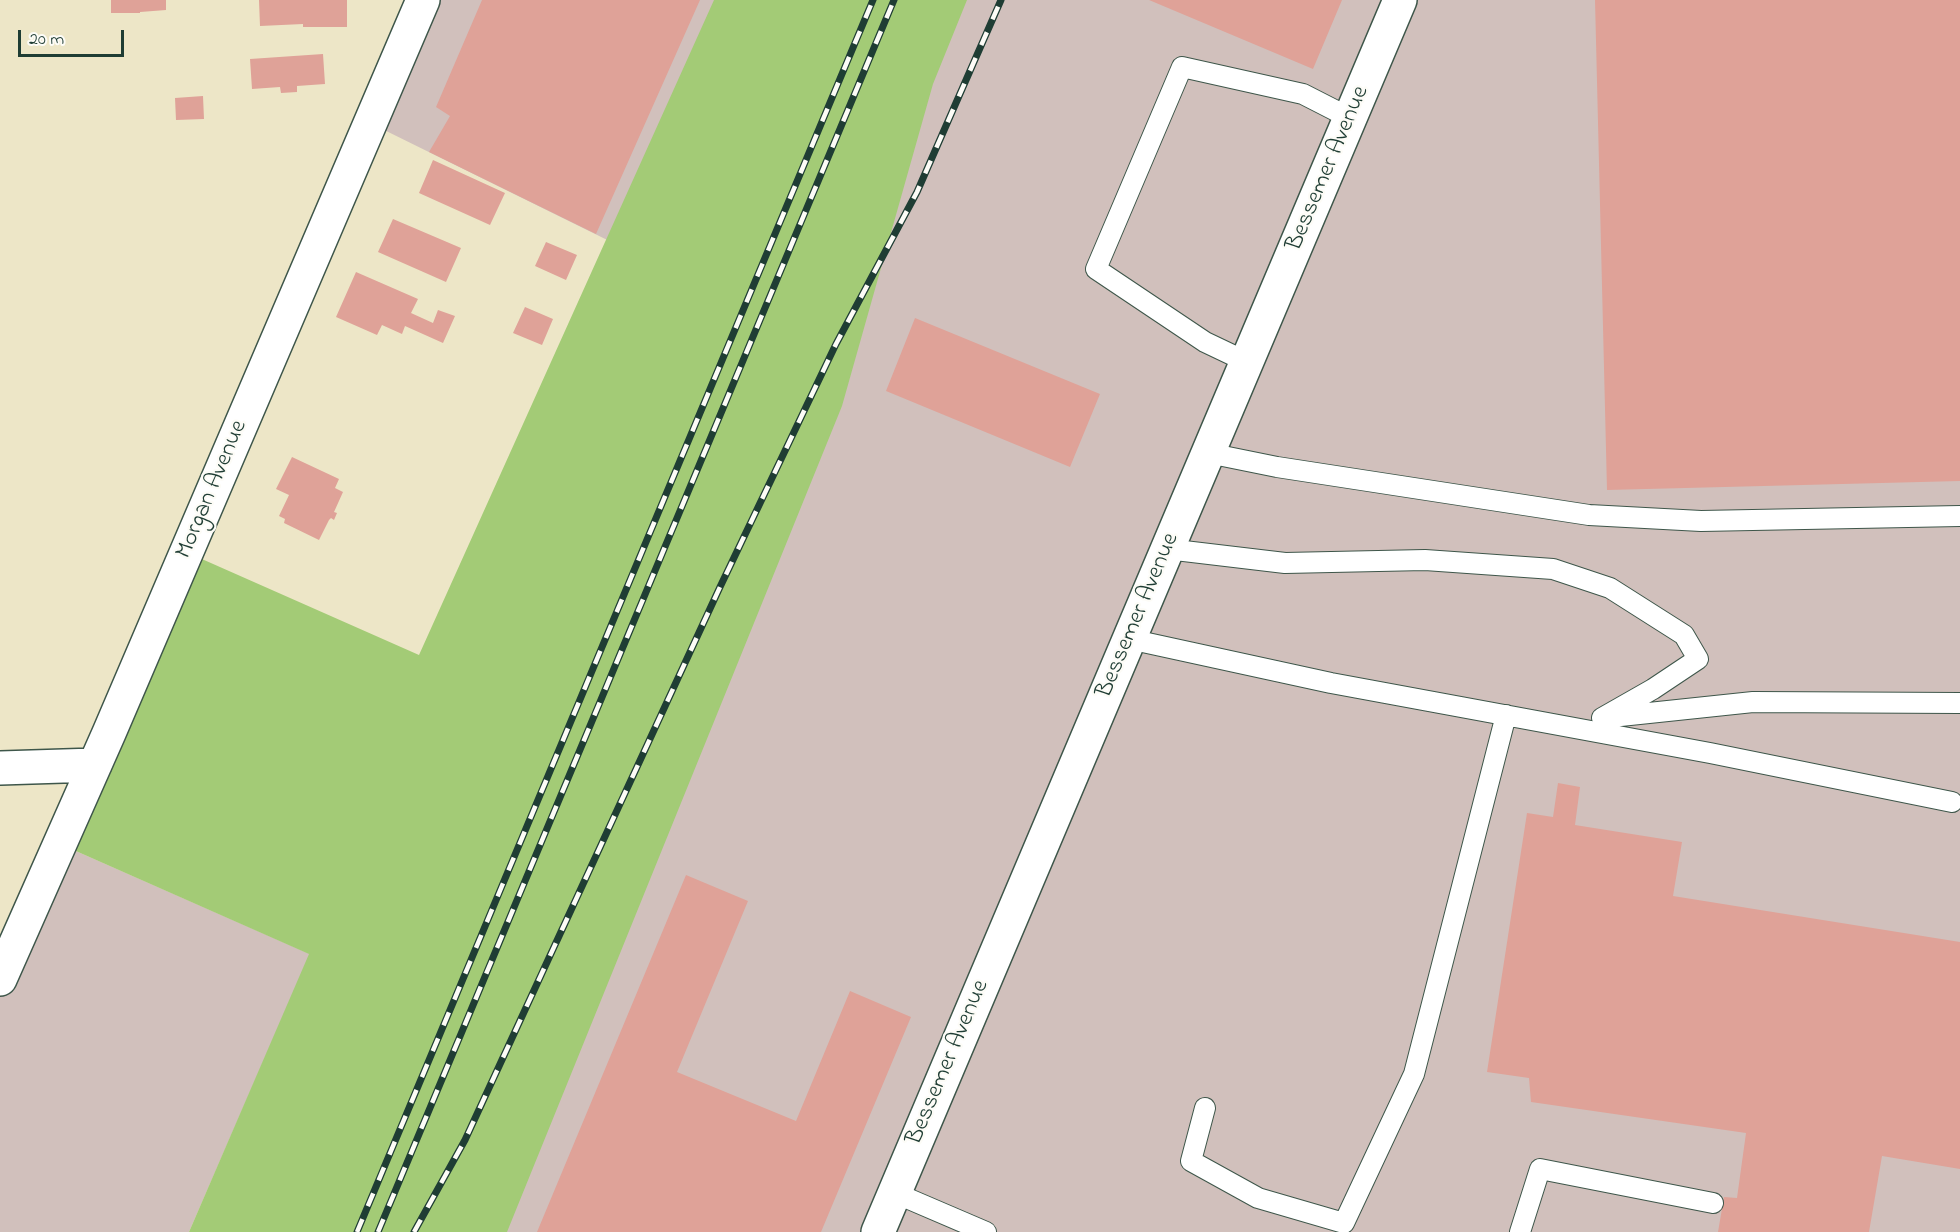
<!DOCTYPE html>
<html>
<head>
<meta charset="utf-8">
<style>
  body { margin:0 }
  #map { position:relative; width:1960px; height:1232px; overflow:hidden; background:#ede6c7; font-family:"Indie Flower",sans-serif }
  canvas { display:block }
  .scale { position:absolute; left:18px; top:30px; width:106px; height:27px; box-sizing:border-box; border:3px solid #1f3d34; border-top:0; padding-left:8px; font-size:18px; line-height:21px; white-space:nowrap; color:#1f3d34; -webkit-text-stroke:4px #fdfcf7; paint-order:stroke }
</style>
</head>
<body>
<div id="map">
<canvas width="1960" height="1232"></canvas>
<div class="scale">20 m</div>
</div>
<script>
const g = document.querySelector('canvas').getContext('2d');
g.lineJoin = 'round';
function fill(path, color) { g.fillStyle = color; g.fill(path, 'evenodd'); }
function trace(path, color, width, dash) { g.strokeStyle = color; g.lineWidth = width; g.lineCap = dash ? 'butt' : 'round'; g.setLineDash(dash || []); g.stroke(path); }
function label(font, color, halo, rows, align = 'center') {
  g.font = font + ' "Indie Flower",sans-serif'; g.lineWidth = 4.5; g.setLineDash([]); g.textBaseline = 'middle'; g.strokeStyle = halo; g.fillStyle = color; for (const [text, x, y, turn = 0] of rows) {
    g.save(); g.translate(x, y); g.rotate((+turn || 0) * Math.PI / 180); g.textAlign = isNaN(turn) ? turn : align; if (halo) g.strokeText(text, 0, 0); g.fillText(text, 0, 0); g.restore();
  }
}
const industrial = new Path2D(`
  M424 0H1960V1232H500L660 266 370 123Z
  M60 844 310 954 189 1232H0V979Z`);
const green = new Path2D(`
  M714 0H967L933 84 842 406 507 1232H189L309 954 60 844 186 552 419 655Z`);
const building = new Path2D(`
  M111 0H166V10L140 12V13H111Z
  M259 0H347V27H303V24L260 26Z
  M482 0H700L596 234 429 152 450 116 436 107Z
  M1149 0H1342L1313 69Z
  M1595 0H1960V481L1607 490Z
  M323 54 325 84 297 86V92L281 93 280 87 252 89 250 59Z
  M203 96 204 119 176 120 175 98Z
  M433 160 505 193 490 225 419 193Z
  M393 219 461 248 446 282 378 252Z
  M546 242 577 255 566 280 535 266Z
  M356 272 418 299 411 313 433 323 438 310 455 316 443 343 405 326 402 334 382 325 377 335 336 317Z
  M525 307 553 319 542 345 513 333Z
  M915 318 1100 394 1070 467 886 391Z
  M292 457 339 479 335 488 343 492 334 512 337 513 334 520 331 518 329 520 319 540 284 523 285 519 279 516 289 495 276 489Z
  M1558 783 1580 787 1575 825 1682 842 1673 896 1960 942V1169L1882 1156 1869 1232H1718L1724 1197 1737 1198 1746 1133 1531 1102 1529 1078 1487 1072 1527 813 1553 817Z
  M686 875 748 901 677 1072 796 1121 850 991 911 1017 821 1232H537Z`);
const lane = new Path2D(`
  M1247 362 1205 342 1096 269 1182 67 1303 94 1350 118
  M1208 453 1277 467 1589 515 1701 521 1960 516
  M1167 549 1285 563 1425 560 1553 569 1610 588 1684 635 1698 659 1653 689 1602 718
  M1129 639 1331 683 1710 753 1952 802
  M1611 717 1753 702 1960 703
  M1205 1108 1191 1161 1258 1198 1344 1223 1414 1074 1506 715
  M895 1193 986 1232
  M1520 1232 1540 1169 1713 1203`);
const street = new Path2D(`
  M0 768 95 765
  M0 979 109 733 423 0`);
const secondary = new Path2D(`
  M878 1232 1400 0`);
const rail = new Path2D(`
  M357 1232 873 0
  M378 1232 894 0
  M414 1232 465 1140 720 587 836 344 917 192 1001 0`);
const streetNames = [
  ["Bessemer Avenue",1329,169,-67],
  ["Morgan Avenue",213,490,-67],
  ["Bessemer Avenue",1139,616,-67],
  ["Bessemer Avenue",949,1063,-67]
];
fill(industrial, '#d1c0bc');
fill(green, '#a3cb76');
fill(building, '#dfa298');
trace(lane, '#3e564a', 22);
trace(street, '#3e564a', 36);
trace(secondary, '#3e564a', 36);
trace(lane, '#fff', 20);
trace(street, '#fff', 33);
trace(secondary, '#fff', 33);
trace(rail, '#1f3d34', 7);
trace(rail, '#fdfcf7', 4.5, [14]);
label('24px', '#1f3d34', '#fdfcf7', streetNames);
</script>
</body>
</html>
